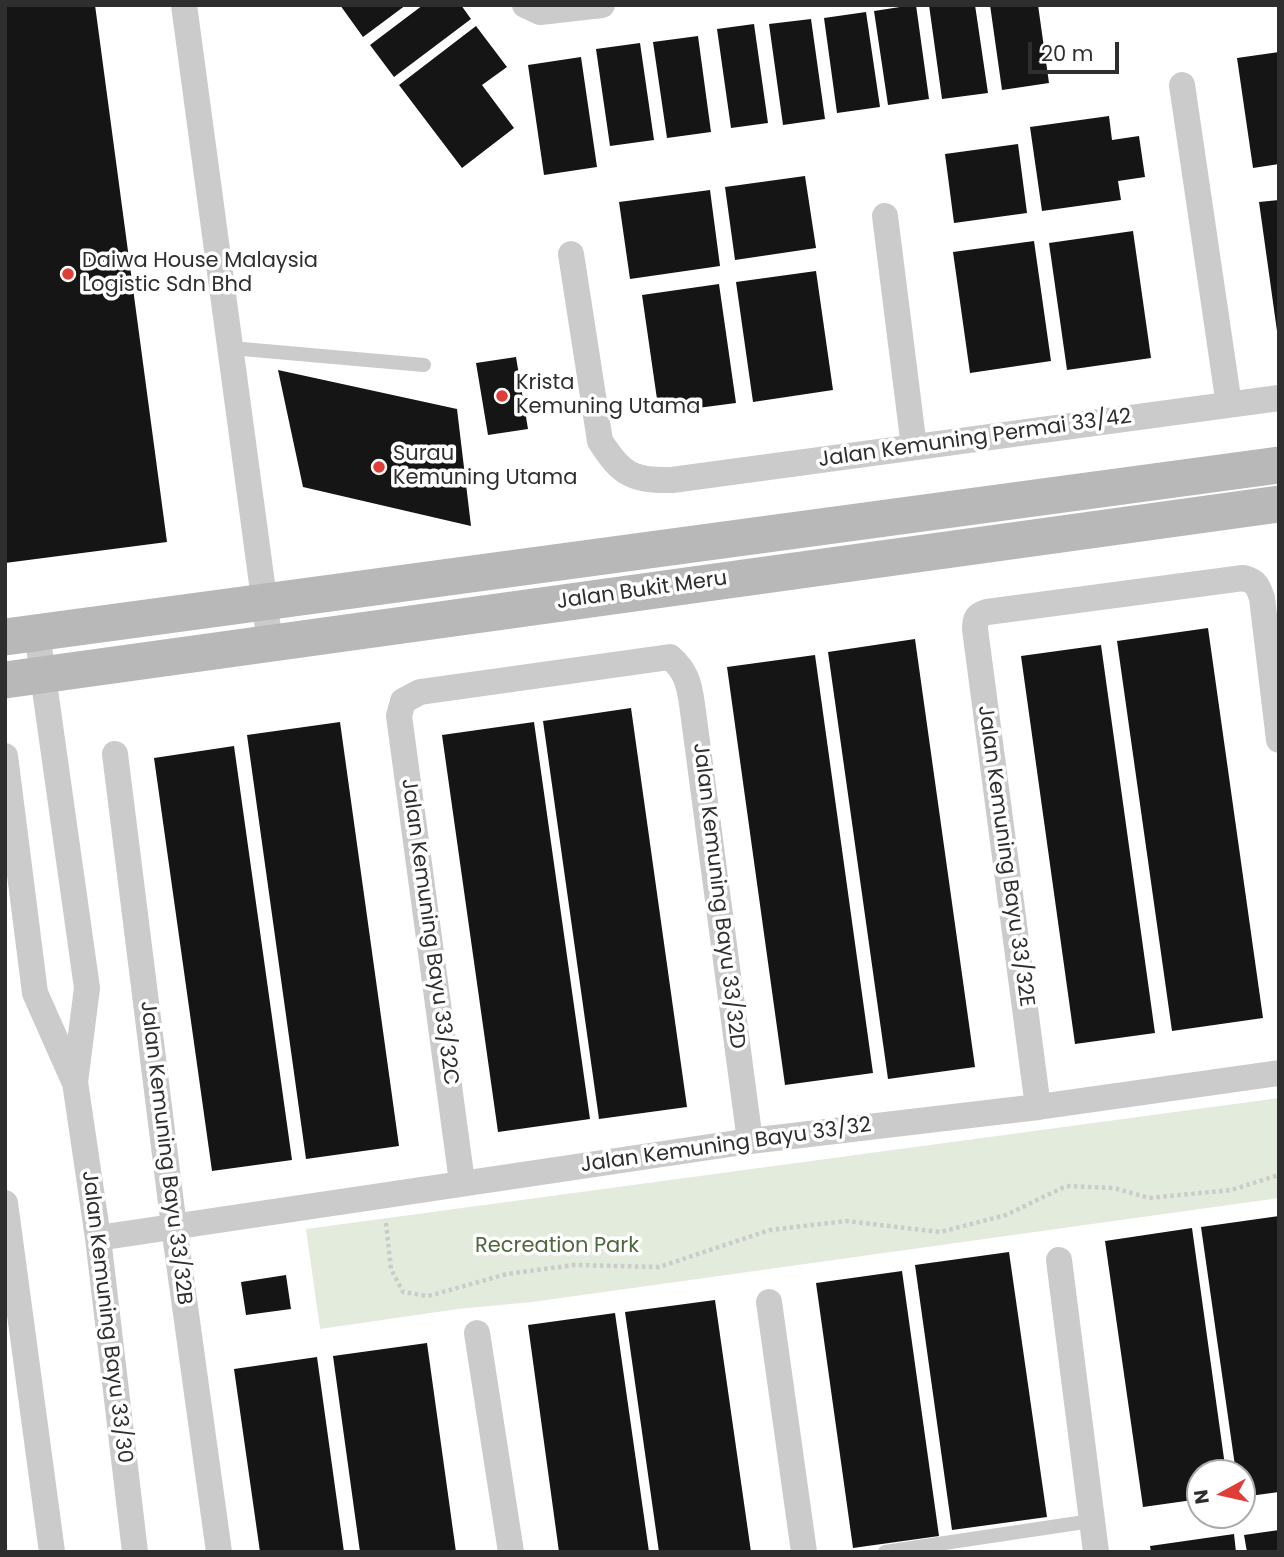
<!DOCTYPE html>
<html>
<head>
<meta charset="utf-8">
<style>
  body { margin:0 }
  #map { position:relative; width:1284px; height:1557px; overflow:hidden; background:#fff; font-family:Poppins,sans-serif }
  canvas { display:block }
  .frame { position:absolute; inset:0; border:7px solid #2e2e2e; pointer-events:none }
  .north { position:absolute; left:1186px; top:1459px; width:70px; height:70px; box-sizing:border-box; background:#fff; border:2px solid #ababab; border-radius:50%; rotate:262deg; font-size:19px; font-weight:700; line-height:28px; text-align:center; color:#2e2e2e }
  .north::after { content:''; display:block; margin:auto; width:24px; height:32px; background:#de3d38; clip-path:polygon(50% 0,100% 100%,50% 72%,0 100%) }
  .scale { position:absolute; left:1028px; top:42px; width:91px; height:32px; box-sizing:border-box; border:4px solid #2e2e2e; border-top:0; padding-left:9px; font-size:21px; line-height:24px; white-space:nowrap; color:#2e2e2e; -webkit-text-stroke:5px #fff; paint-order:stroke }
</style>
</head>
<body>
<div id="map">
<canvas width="1284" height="1557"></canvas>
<div class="frame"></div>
<div class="north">N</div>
<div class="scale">20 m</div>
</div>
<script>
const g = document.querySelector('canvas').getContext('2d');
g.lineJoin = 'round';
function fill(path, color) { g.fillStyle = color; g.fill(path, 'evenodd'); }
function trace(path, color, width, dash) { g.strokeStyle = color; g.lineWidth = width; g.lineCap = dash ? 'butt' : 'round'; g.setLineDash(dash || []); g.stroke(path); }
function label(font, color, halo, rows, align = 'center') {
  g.font = font + ' Poppins,sans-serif'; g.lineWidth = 7; g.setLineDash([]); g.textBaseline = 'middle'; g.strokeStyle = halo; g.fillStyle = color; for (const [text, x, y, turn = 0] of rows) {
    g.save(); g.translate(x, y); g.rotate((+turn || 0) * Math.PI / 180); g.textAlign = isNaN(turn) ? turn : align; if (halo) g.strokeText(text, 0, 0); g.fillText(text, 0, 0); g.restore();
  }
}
const green = new Path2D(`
  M1279 1098V1198L532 1302 458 1309 320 1329 306 1229Z`);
const building = new Path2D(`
  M5 5H95L167 542 5 563Z
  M340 5H406L363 37Z
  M423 5H461L471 19 394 77 370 45Z
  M913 5H916L929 99 888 105 874 11Z
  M929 5H975L988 93 942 99Z
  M990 5H1038L1049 83 1002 90Z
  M866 12 880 107 837 113 824 18Z
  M811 19 825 119 783 125 769 24Z
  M754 24 768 123 731 128 717 29Z
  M476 26 507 67 482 85 514 128 462 168 399 85Z
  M698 36 711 132 667 138 653 42Z
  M640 43 654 140 610 146 596 49Z
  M1279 52V164L1253 168 1237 58Z
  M581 57 597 167 544 175 528 65Z
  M1109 116 1112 140 1139 136 1145 177 1118 181 1121 200 1042 211 1030 127Z
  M1018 144 1027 213 954 223 945 154Z
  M805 176 816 248 735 260 725 187Z
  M710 190 720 266 630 279 619 202Z
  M1279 200V331H1277L1259 202Z
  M1133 231 1151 358 1067 370 1049 243Z
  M1034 241 1051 361 970 373 953 252Z
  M816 271 833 390 753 402 736 282Z
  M719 284 736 403 659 413 642 295Z
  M516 357 528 429 488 435 476 363Z
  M278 370 457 409 471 526 303 487Z
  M1208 628 1263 1018 1172 1031 1117 641Z
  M915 639 975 1067 888 1079 828 652Z
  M1101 645 1155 1033 1075 1044 1021 656Z
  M815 655 873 1073 785 1085 727 667Z
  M631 708 687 1107 599 1119 543 721Z
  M340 722 399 1146 306 1159 247 735Z
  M534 722 590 1119 498 1132 442 735Z
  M234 746 292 1160 212 1171 154 758Z
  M1279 1216V1492L1242 1497V1473H1236L1201 1227Z
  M1192 1228 1226 1473H1200V1499L1143 1507 1105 1241Z
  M1009 1252 1047 1517 952 1530 915 1265Z
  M902 1271 939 1536 853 1548 816 1283Z
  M286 1275 291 1309 246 1315 241 1282Z
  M715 1300 751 1552H659L625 1312Z
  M615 1313 649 1552H559L528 1325Z
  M427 1343 456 1552H360L333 1356Z
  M317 1357 344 1552H260L234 1369Z
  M1279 1530V1552H1247L1244 1535Z
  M1234 1534 1236 1552H1151L1150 1546Z`);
const path = new Path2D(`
  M386 1223 391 1269 403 1292 428 1296 507 1274 574 1265 659 1267 770 1230 846 1221 940 1232 1006 1215 1066 1186 1114 1188 1149 1198 1231 1190 1279 1175`);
const service = new Path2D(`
  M231 348 424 365
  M885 1552 1091 1521`);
const minor = new Path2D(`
  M184 5 270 643
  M525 5 540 12 602 5
  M1182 85 1229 405
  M885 216 914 447
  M571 254 600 441C621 474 632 481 672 480L1279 398
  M37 633 87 988 75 1082 98 1238 135 1552
  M115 754 174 1227 219 1552
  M5 756 35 993 74 1081
  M1038 1107 975 629C975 618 977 615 987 612L1243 578C1256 581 1258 586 1262 598L1279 740
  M462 1182 399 716 403 701 420 692 670 657C686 671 689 683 692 704L750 1141
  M5 1203 52 1552
  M98 1238 750 1141 1038 1107 1279 1073
  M1059 1260 1096 1552
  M769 1302 804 1552
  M477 1333 511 1552`);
const secondary = new Path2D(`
  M5 637 1279 465
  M5 680 1279 504`);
const markers = [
  [68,274,7,"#de3d38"],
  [502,396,7,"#de3d38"],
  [379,467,7,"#de3d38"]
];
const poiNames = [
  ["Daiwa House Malaysia",82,262],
  ["Logistic Sdn Bhd",82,286],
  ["Krista",516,384],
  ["Kemuning Utama",516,408],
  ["Surau",393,455],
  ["Kemuning Utama",393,479]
];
const streetNames = [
  ["Jalan Kemuning Permai 33/42",975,439,-8],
  ["Jalan Bukit Meru",642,591,-8],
  ["Jalan Kemuning Bayu 33/32E",1005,856,82],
  ["Jalan Kemuning Bayu 33/32D",718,896,83],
  ["Jalan Kemuning Bayu 33/32C",429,932,82],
  ["Jalan Kemuning Bayu 33/32",726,1146,-8],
  ["Jalan Kemuning Bayu 33/32B",165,1153,83],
  ["Jalan Kemuning Bayu 33/30",106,1317,83]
];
const parkNames = [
  ["Recreation Park",557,1247]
];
fill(green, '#e2ebdc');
fill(building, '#151515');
trace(path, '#cbcbcb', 4.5, [3.5, 3.5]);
trace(service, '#cbcbcb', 14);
trace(minor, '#cbcbcb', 26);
trace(secondary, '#b8b8b8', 37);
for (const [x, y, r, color] of markers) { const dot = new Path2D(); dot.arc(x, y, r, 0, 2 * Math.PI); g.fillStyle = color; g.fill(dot); trace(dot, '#fff', 2.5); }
label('21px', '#2e2e2e', '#fff', poiNames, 'left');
label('21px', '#2e2e2e', '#fff', streetNames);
label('21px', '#4d683d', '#fff', parkNames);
</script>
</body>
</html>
